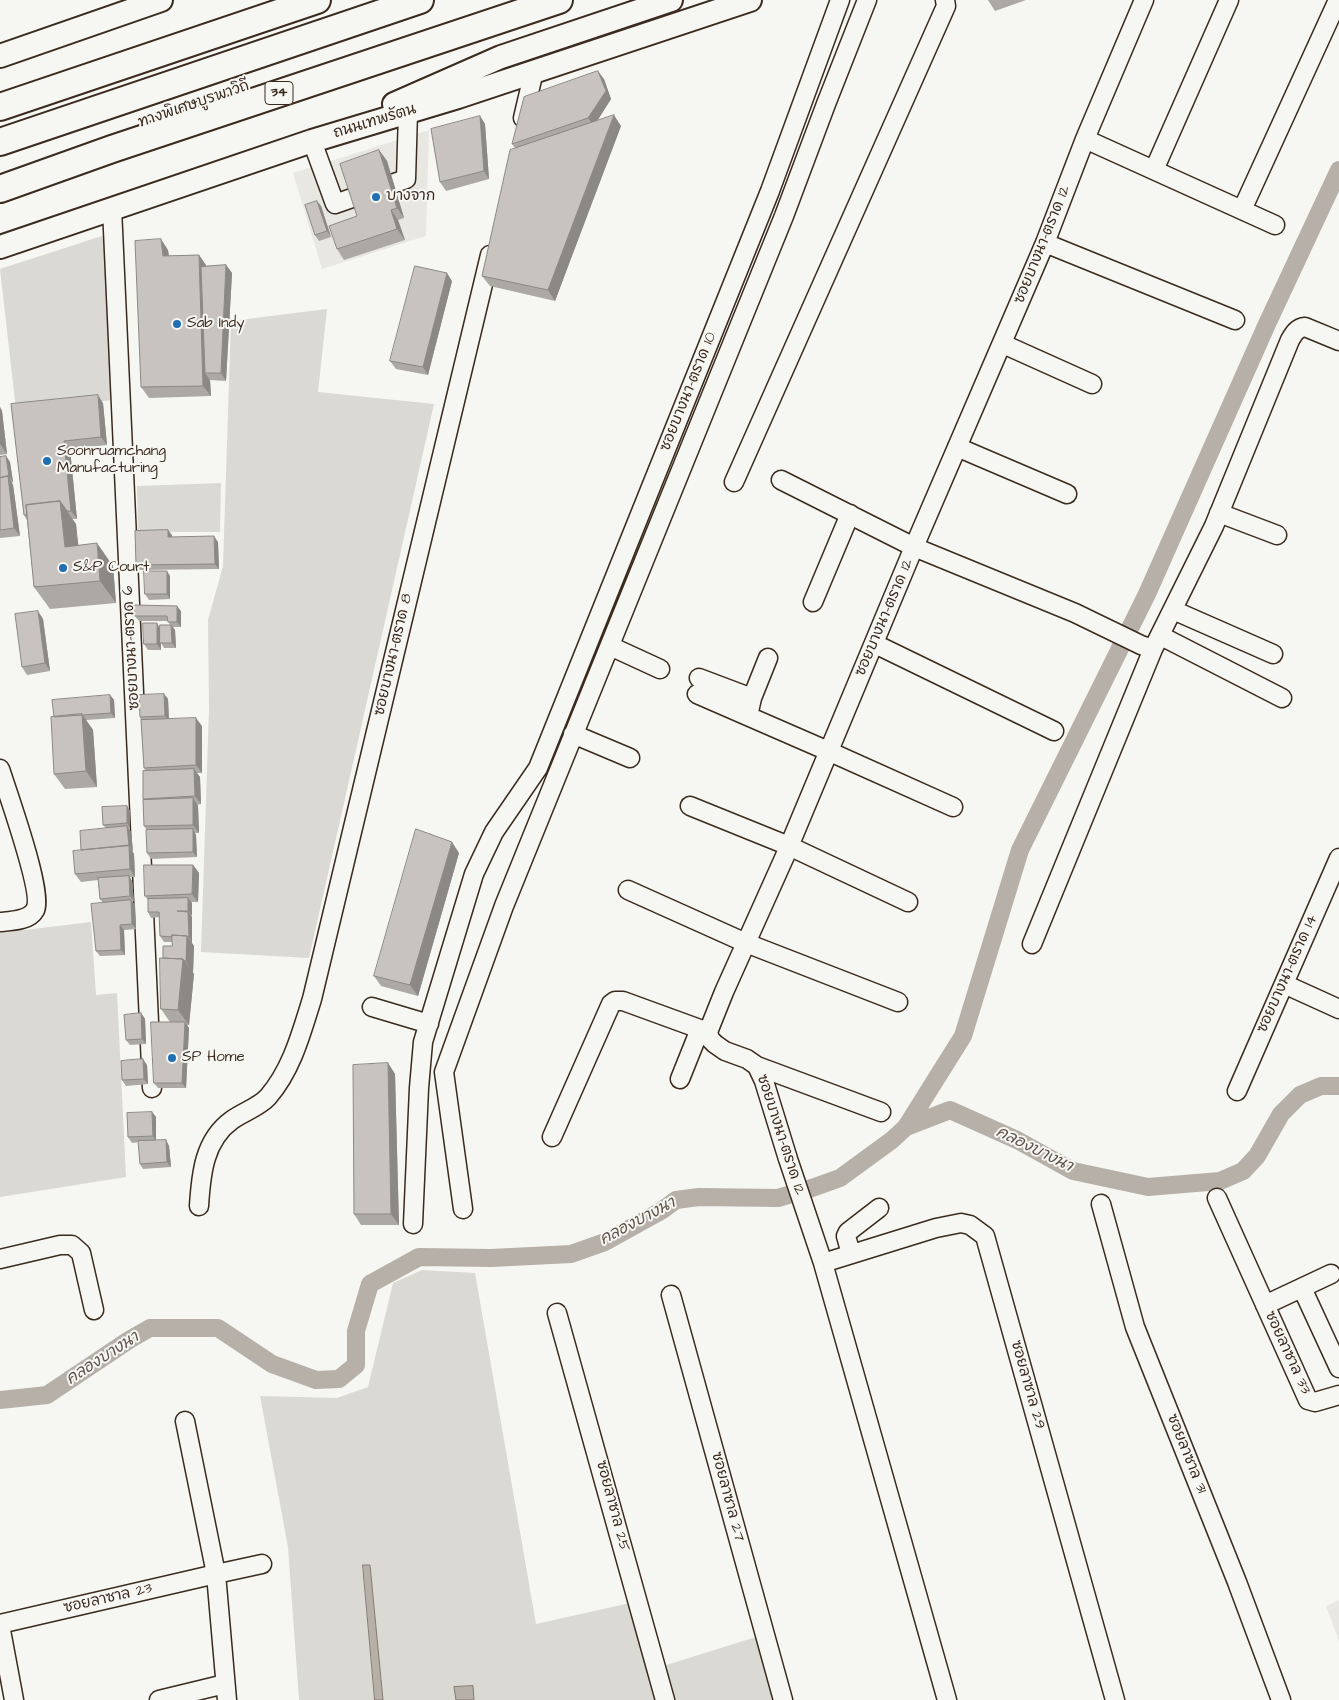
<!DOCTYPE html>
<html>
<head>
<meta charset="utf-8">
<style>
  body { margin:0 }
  canvas { display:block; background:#f6f6f2 }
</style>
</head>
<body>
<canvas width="1339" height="1700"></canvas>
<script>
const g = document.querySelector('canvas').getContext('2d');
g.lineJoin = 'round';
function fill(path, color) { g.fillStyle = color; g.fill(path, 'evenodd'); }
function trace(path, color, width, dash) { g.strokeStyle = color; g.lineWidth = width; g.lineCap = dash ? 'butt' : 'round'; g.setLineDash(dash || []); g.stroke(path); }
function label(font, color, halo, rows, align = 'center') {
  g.font = font + ' "Architects Daughter","Playpen Sans Thai",sans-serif'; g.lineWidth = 4; g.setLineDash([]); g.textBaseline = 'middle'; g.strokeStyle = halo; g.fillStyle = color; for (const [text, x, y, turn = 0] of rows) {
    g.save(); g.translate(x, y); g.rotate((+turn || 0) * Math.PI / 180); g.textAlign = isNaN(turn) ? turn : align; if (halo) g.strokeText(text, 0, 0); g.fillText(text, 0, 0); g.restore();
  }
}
const built = new Path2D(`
  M429 130 426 236 322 269 293 173Z
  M1339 1600V1641L1326 1606Z`);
const green = new Path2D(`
  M105 235 113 400 16 410 0 269Z
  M327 309 318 392 434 404 309 958 201 952 209 708 208 620 223 566 231 321Z
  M221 483 220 532H138L137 486Z
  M91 922 96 995 117 993 126 1177 0 1197V933Z
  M422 1270 475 1273 536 1624 630 1603 657 1700H299L288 1547 260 1396 337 1398 368 1387 393 1283Z
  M756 1637 773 1700H672L663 1666Z`);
const water = new Path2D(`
  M363 1565H370L383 1700H375Z
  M473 1686 474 1700H456L454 1687Z`);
const canal = new Path2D(`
  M906 1127 963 1036 1020 850 1147 594 1267 324 1339 170
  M0 1400 47 1395 129 1340 150 1328H218L272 1364 316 1380 339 1379 356 1365V1331L370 1284 419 1257 491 1258 571 1254 605 1242 661 1211 676 1200 699 1197 778 1198 812 1188 840 1178 892 1140 906 1127 950 1110 1017 1140 1073 1171 1148 1187 1220 1181 1243 1171 1257 1156 1281 1114 1300 1095 1321 1086H1339`);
const minor = new Path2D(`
  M523 118 534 71
  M1085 139 1275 225
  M312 141 335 204 406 179 408 112
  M1154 170 1229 0
  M112 208 152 1088
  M1242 210 1338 0
  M1045 243 1235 320
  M1003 344 1092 384
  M957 447 1067 494
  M781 480 914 547 1075 613 1141 645 1153 649
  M734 482 946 6 945 0
  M1219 513 1277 535
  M813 602 850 514
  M1173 610 1273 654
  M1161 636 1282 698
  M875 644 1054 731
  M610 646 660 669
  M699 678 752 698
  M697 694 828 751 953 807
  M748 716 752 698 768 658
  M573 734 630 758
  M0 769C7 791 44 894 35 910 29 921 11 921 0 922
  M690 806 789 846 908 902
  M628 890 746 943 898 1002
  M1032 944 1153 649 1214 526 1290 340C1294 333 1297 328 1305 327L1339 341
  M1284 984 1339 1009
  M372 1007 429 1024
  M757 1066 881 1112
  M680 1079 700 1029
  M1237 1091 1339 858
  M552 1137 611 1004 615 1001H623L708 1032
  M1217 1198 1308 1400 1315 1402 1339 1395
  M1101 1204 1135 1327 1237 1582 1281 1700
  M199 1206C201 1174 204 1140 232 1120 243 1112 259 1107 268 1097 292 1069 301 1034 312 999L490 255
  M463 1209 444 1072 504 906 784 216 826 104 867 0
  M413 1224 419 1088 423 1042 474 874 494 832 538 768 770 191 840 0
  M851 1254 846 1236 848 1232 879 1208
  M0 1259 60 1245H72L81 1253 94 1310
  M823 1263 936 1228 961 1223 970 1225 985 1236 1115 1700
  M1302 1288 1339 1368
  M671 1295 783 1700
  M1265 1305 1331 1274
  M557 1313 665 1700
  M185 1421 216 1574 262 1564
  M0 1624 216 1574 227 1700
  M0 1625 14 1700
  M159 1700 225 1684
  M947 1700 823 1263 788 1159 764 1081 757 1066 747 1059 725 1051 715 1044 710 1039 708 1032 724 992 785 856 914 547 1045 243 1085 139 1144 0`);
const major = new Path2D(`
  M0 56 161 0
  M394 104 501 57 671 0
  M0 247 312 141 458 97 750 0`);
const highway = new Path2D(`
  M0 107 317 0
  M0 142 420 0
  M0 189 112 149 559 0`);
const wall = new Path2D(`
  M988 0H1026L995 11Z
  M604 79 611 99 597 121 621 126 555 301 490 286 482 276 515 148 512 144Z
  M480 116 485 124 489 179 446 191 440 182Z
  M379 150 387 161 404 218 398 220 405 240 344 260 337 249 357 216Z
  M317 201 321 206 331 237 319 241 315 235Z
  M168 250 169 256 199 255 206 266 226 265 232 273 226 381 210 380 211 396 149 398 141 387Z
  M452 281 428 375 396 369 390 361Z
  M103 403 107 445 70 449 77 519H72L76 524 78 546 113 566 116 603 50 609 34 587 27 520 24 515 11 404Z
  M0 407 2 411 7 454 0 455Z
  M6 456 10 462 13 482 12 483 13 485 20 536 0 538V457Z
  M172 535V537L218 542 219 569 140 570 136 565Z
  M170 576V599L149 600 145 594Z
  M181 611V627H173L175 630 176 648H164L161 643V650H148L144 644 160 629 170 625 168 621H139L135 616Z
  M43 619 50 671 27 675 22 667Z
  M164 694 168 699 169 719 202 726V773H197L200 777 201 804 197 805 198 806 199 833H195L196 835 197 857 151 859 147 853V830L144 826V800L143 799 146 771 144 768 141 720 140 717Z
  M110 695 114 700 115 718 86 720 93 730 97 787 65 789 54 774V717Z
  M127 806 130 811V828L129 829 131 832 133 851H132L134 854 135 877H130L132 881 134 901 132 902 135 905 136 929 124 930 125 955 100 956 96 951 103 903 100 899 98 880 81 882 75 874 81 850 106 828 103 825Z
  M459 853 418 996 381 986 374 976Z
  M193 865 199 873 198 902H191L192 903 191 916 192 917V943L194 946 193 973 194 974 189 1025H187L189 1028 186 1088H158L154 1083 170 1022 161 1009 163 958 172 946V942H164L160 936 159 917 151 918 148 912V900L145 896Z
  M141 1013 145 1019 146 1044 130 1045 126 1040Z
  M388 1063 395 1074 399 1225H361L354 1214Z
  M147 1065 148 1084 126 1086 122 1080Z
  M152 1112 156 1117V1141L166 1140 169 1146 171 1167 143 1169 140 1164 139 1142 132 1143 128 1137Z`);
const shadedWall = new Path2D(`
  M598 71 604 79 611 99 594 126 588 118Z
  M614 115 621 126 555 301 548 290Z
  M480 116 485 124 489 179 484 171Z
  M379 150 387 161 404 218 397 208Z
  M317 201 321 206 331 237 327 231Z
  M391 210 398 220 405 240 397 229Z
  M161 239 168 250 170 267 163 256Z
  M199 255 206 265 210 373H205L210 380 211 396 203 386Z
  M226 265 232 273 226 381 221 373Z
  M447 273 452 281 428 375 423 367Z
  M98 395 103 403 107 445 101 437Z
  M0 407 2 411 7 454 0 444Z
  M64 441 70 449 77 519 71 511Z
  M6 456 10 462 13 482 9 477Z
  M8 476 13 485 20 536 14 528Z
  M60 501 76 524 81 569 65 547Z
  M168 530 172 535V543L168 537Z
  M214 536 218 542 219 569 215 564Z
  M97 543 113 566 116 603 100 581Z
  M167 571 170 576V599L167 594Z
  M177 606 181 611V627L177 622Z
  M38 611 43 619 50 671 45 663Z
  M157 623 160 629 161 650 157 644Z
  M171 625 175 630 176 648 172 643Z
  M164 694 168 699 169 721 165 716Z
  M110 695 114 700 115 718 111 713Z
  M82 714 93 730 97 787 86 771Z
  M196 718 202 726V773L196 765Z
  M194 769 200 777 201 804 195 796Z
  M193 798 198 806 199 833 193 825Z
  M127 806 130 811V828L127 823Z
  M127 826 131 832 133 851 129 845Z
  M193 829 196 835 197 857 193 852Z
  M452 842 459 853 418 996 410 985Z
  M129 846 134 854 135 877 130 869Z
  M193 865 199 873 198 902 192 894Z
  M129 876 132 881 134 901 130 896Z
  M188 898 192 903V916L188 911Z
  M131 900 135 905 136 929 132 924Z
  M188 912 192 917V943L189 937Z
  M120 925 124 930 125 955 121 950Z
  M187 936 194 946 193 973 186 962Z
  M183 959 194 974 189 1025 178 1010Z
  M141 1013 145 1019 146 1044 142 1039Z
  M185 1022 189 1028 186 1088 182 1083Z
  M143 1059 147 1065 148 1084 144 1079Z
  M388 1063 395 1074 399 1225 391 1214Z
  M152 1112 156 1117V1141L153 1136Z
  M166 1140 169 1146 171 1167 167 1162Z`);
const building = new Path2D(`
  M598 71 606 91 588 118 512 144 524 97Z
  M614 115 548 290 482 276 510 150Z
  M480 116 484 171 440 182 431 129Z
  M379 150 397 208 391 210 397 229 337 249 329 226 357 216 340 164Z
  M317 201 327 231 315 235 305 205Z
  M161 239 163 256 199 255 203 386 141 387 135 241Z
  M226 265 221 373H205L201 267Z
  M415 266 447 273 423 367 390 361Z
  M98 395 101 437 64 441 71 511H67L60 501 26 505 27 515H24L11 404Z
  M6 456 9 477H8V476L0 478V457Z
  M8 476 14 528 0 530V478Z
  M60 501 65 547 97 543 100 581 34 587 26 505Z
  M168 530V537L214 536 215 564 136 565 135 531Z
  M144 571H167V594H145Z
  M135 605 177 606V622H168L167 616H135Z
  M38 611 45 663 22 667 15 614Z
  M143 623H157V644H144Z
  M160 625H171L172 643H160Z
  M164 694 165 716 140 717 139 695Z
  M110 695 111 713 54 717 52 700Z
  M82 714 86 771 54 774 51 717Z
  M196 718V765L144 768 141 720Z
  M194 769 195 796 143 799V771Z
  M193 798V825L144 826 143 800Z
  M127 806V823L103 825 102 807Z
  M127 826 129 845 81 850 80 831Z
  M193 829V852L147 853 146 830Z
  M416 829 452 842 410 985 374 976Z
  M129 846 130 869 75 874 73 851Z
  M144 865H193L192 894 145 896Z
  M129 876 130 896 100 899 98 878Z
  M188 898V911H177L188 912 189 937 187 936 172 935V937L160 936 159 912H148V899Z
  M131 900 132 924 120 925 121 950 96 951 91 904Z
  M172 935 187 936 186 962 183 959 163 958V946H172Z
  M160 958 183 959 178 1010 161 1009Z
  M141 1013 142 1039 126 1040 124 1015Z
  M151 1022H185L182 1083H154Z
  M143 1059 144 1079 122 1080 121 1061Z
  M388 1063 391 1214H354L353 1065Z
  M152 1112 153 1136 128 1137 127 1113Z
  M166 1140 167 1162 140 1164 138 1141Z`);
const markers = [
  [376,197,5,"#1f6fb2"],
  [177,324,5,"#1f6fb2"],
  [47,461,5,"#1f6fb2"],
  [63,568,5,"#1f6fb2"],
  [172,1058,5,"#1f6fb2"]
];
const shields = [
  [279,93,28]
];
const shieldNames = [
  ["34",279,93]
];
const streetNames = [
  ["ทางพิเศษบูรพาวิถี",194,105,-19],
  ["ถนนเทพรัตน",375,122,-17],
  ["ซอยบางนา-ตราด 12",1043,245,-68],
  ["ซอยบางนา-ตราด 10",689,392,-68],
  ["ซอยบางนา-ตราด 12",885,618,-67],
  ["ซอยบางนา-ตราด 6",132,648,-93],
  ["ซอยบางนา-ตราด 8",394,655,-77],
  ["ซอยบางนา-ตราด 14",1288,974,-66],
  ["ซอยบางนา-ตราด 12",780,1135,72],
  ["ซอยลาซาล 33",1287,1353,65],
  ["ซอยลาซาล 29",1027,1385,74],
  ["ซอยลาซาล 31",1186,1454,68],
  ["ซอยลาซาล 27",727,1497,75],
  ["ซอยลาซาล 25",612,1506,75],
  ["ซอยลาซาล 23",108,1599,-13]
];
const poiNames = [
  ["บางจาก",386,197],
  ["Sab Indy",187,324],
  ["Soonruamchang",57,452],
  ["Manufacturing",57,469],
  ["S&P Court",73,568],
  ["SP Home",182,1058]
];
const waterNames = [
  ["คลองบางนา",1034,1150,26],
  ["คลองบางนา",638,1222,-28],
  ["คลองบางนา",103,1359,-33]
];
fill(built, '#e8e7e2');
fill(green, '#dad9d3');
fill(water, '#b6b0a9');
trace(water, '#857a71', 1);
trace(canal, '#b6b0a9', 18);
trace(minor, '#3b2a1e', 21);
trace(major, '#3b2a1e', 26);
trace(highway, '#3b2a1e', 30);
trace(minor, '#f6f6f2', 18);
trace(major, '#f6f6f2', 22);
trace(highway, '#f6f6f2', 26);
fill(wall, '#aca8a3');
fill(shadedWall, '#8c8885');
fill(building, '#c8c3be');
trace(building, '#8c8885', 1);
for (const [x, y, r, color] of markers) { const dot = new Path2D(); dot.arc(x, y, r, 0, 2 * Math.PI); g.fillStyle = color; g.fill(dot); trace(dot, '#f6f6f2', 2); }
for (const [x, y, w] of shields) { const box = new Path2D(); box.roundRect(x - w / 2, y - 11.5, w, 23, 4); g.fillStyle = '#f6f6f2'; g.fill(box); trace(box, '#3b2a1e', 1); }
label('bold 14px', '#3b2a1e', null, shieldNames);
label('15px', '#3b2a1e', '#f6f6f2', streetNames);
label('15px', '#3b2a1e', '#f6f6f2', poiNames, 'left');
label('italic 16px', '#605248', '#f6f6f2', waterNames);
</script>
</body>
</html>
